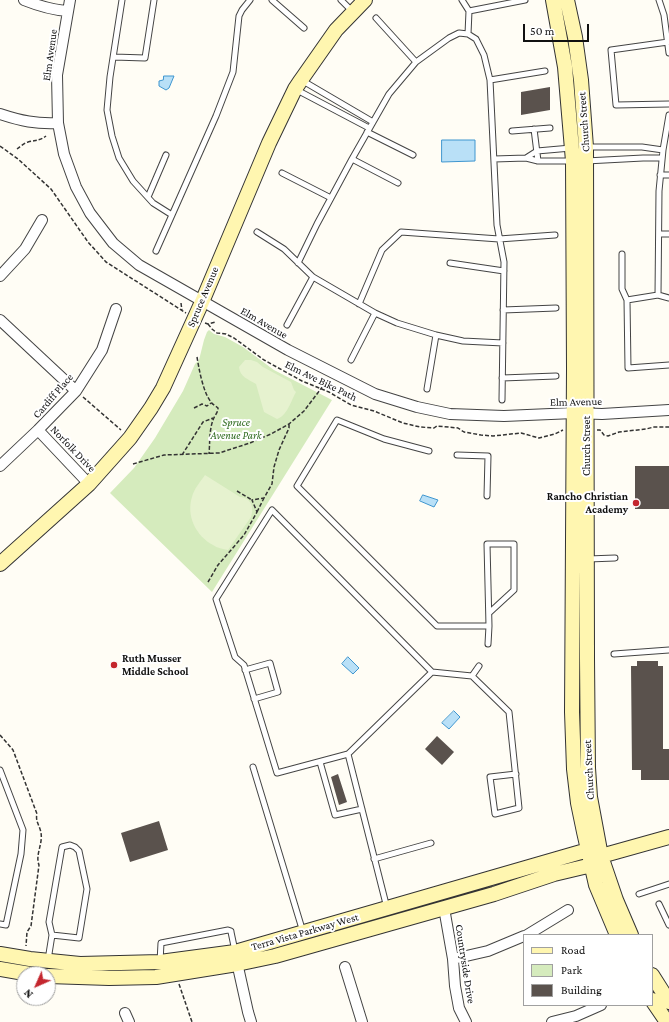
<!DOCTYPE html>
<html>
<head>
<meta charset="utf-8">
<style>
  body { margin:0 }
  #map { position:relative; width:669px; height:1022px; overflow:hidden; background:#fffdf5; font-family:"Crimson Pro",serif }
  canvas { display:block }
  .legend { position:absolute; left:523px; top:934px; width:130px; height:72px; box-sizing:border-box; background:#fff; border:1px solid #a0a0a0; margin:0; padding:5px 7px; list-style:none; font-size:12px; color:#111 }
  .legend li { display:flex; align-items:center; gap:8px; height:20px }
  .legend b { width:20px; border:1px solid #a0a0a0 }
  .north { position:absolute; left:16px; top:966px; width:40px; height:40px; box-sizing:border-box; background:#fff; border:1px solid #a0a0a0; border-radius:50%; rotate:225deg; font-size:11px; font-weight:700; line-height:16px; text-align:center; color:#111 }
  .north::after { content:''; display:block; margin:auto; width:14px; height:18px; background:#c4262e; clip-path:polygon(50% 0,100% 100%,50% 72%,0 100%) }
  .scale { position:absolute; left:523px; top:24px; width:66px; height:18px; box-sizing:border-box; border:2px solid #111; border-top:0; padding-left:5px; font-size:12px; line-height:14px; white-space:nowrap; color:#111; -webkit-text-stroke:3px #fff; paint-order:stroke }
</style>
</head>
<body>
<div id="map">
<canvas width="669" height="1022"></canvas>
<ul class="legend">
<li><b style="height:5px;background:#fff6b0"></b>Road</li>
<li><b style="height:11px;background:#d5ebbd"></b>Park</li>
<li><b style="height:11px;background:#5a524d"></b>Building</li>
</ul>
<div class="north">N</div>
<div class="scale">50 m</div>
</div>
<script>
const g = document.querySelector('canvas').getContext('2d');
g.lineJoin = 'round';
function fill(path, color) { g.fillStyle = color; g.fill(path, 'evenodd'); }
function trace(path, color, width, dash) { g.strokeStyle = color; g.lineWidth = width; g.lineCap = dash ? 'butt' : 'round'; g.setLineDash(dash || []); g.stroke(path); }
function label(font, color, halo, rows, align = 'center') {
  g.font = font + ' "Crimson Pro",serif'; g.lineWidth = 4; g.setLineDash([]); g.textBaseline = 'middle'; g.strokeStyle = halo; g.fillStyle = color; for (const [text, x, y, turn = 0] of rows) {
    g.save(); g.translate(x, y); g.rotate((+turn || 0) * Math.PI / 180); g.textAlign = isNaN(turn) ? turn : align; if (halo) g.strokeText(text, 0, 0); g.fillText(text, 0, 0); g.restore();
  }
}
const green = new Path2D(`
  M209 330 214 334 225 337 243 347 274 370 332 400 212 592 110 493 134 468 155 438 183 391 195 364 199 360 204 340 207 332Z`);
const pitch = new Path2D(`
  M245 360H251L257 362 263 367 291 382 294 390 296 392C291 401 287 416 277 419L264 412 256 384C248 379 240 377 239 367Z
  M205 475 240 497C252 498 254 508 251 517L228 550C223 549 217 548 213 545 196 536 186 516 192 497 194 489 200 482 205 475Z`);
const water = new Path2D(`
  M164 76H174L169 88 166 90 159 86V81L163 80Z
  M442 140H475V161L442 162Z
  M423 495 438 500 434 507 420 501Z
  M348 657 359 668 353 674 342 664Z
  M454 711 460 717 449 729 442 723Z`);
const building = new Path2D(`
  M550 87V110L521 115V92Z
  M635 466H669V509H635Z
  M637 661H658V666H663V749H669V780H641V770H632L631 666H637Z
  M437 736 454 752 442 765 425 749Z
  M338 774 347 802 339 805 331 777Z
  M159 821 168 850 130 862 121 833Z`);
const path = new Path2D(`
  M0 146 18 159 51 189 88 242 106 262 186 313
  M17 149C20 147 24 143 28 142 35 140 40 141 46 136
  M181 303 182 311
  M205 323 208 324 216 322
  M208 324 212 329 217 333 226 334 234 338 264 360 302 381 329 392 351 405 374 411 403 423 420 427 434 428 437 426 458 428 464 432 481 435 493 436 521 433 539 438 555 434 563 430
  M197 357C199 369 203 392 211 402 213 405 216 406 218 408 218 413 214 416 213 420 209 431 210 443 209 454
  M83 397 121 430
  M194 408 202 404 207 406 211 403
  M597 430H600L604 435 608 436 619 432 646 429 654 427H669
  M182 455 203 422 213 418
  M133 464 164 455 219 453 250 443 271 434 289 424 304 411 323 386
  M237 491 252 500
  M257 512 264 498
  M208 582 218 565 244 535 257 512 252 500 264 498 272 484 274 467 279 450 289 428V424
  M0 735 13 750 37 814C35 821 40 826 41 833 43 844 35 855 39 865L31 926 27 932 26 946
  M179 984 192 1022`);
const lane = new Path2D(`
  M122 0 110 77 107 110 112 136 119 158 133 181 153 203 172 215
  M272 0 304 28
  M341 0 353 12
  M462 0 469 11 468 34
  M659 0 664 15 669 53
  M469 11 525 0
  M376 18 416 62
  M668 42 611 50 616 105 669 104
  M114 57 145 58 154 0
  M490 80 545 71
  M303 81 373 122
  M295 89 369 128
  M669 115 663 150 659 191 658 295 669 298
  M534 129 538 161
  M512 131 550 128
  M367 132 413 155
  M587 147H642L663 150
  M526 158 537 151 571 148
  M352 159 398 183
  M494 159 526 158 538 161H572
  M586 161 643 158H662
  M282 173 331 198
  M660 175H669
  M148 197 166 155
  M257 232 284 249 313 277 375 313 397 323 436 335 463 341 503 343
  M659 234H669
  M156 251 216 116 233 72 239 16 242 10 250 0
  M622 254V289L627 300
  M298 263 317 224 352 159 389 94 416 62 449 38 459 33 468 34 476 39 484 55 490 80 497 225 504 262 502 400
  M450 263 504 271
  M658 295 627 300 628 368 669 365
  M359 304 382 250 401 232 499 239 555 235
  M503 310 556 308
  M287 325 313 277
  M351 360 375 313
  M502 378 556 376
  M427 389 436 335
  M429 451 384 439 337 420 297 486 437 626H489L488 644
  M457 455 488 456 487 496
  M588 559 615 558
  M489 626 487 544H514V590L489 613
  M614 654 669 650
  M245 670 270 663 278 692 254 699
  M432 672 272 510 216 599 235 657 244 665 277 773 348 754 432 672 472 676 509 712 519 808 495 814 490 777 516 774
  M472 676 479 666
  M348 754 387 908
  M320 762 335 815 362 809
  M253 767 303 932
  M0 770 23 830 21 854 6 925 0 924
  M70 845 75 847 79 851 87 889 79 938 52 935 49 922 62 847Z
  M374 859 431 843
  M639 894 669 884
  M659 904 669 925
  M48 960 52 935
  M160 962 161 943 228 930 231 931V932L235 951`);
const street = new Path2D(`
  M24 0C39 6 52 10 68 11
  M70 0 57 75 58 123 64 154 76 187 90 213 113 243 139 265 288 350 375 394 417 407 450 414 504 416 574 413 602 414 669 410
  M0 114C21 121 36 124 58 123
  M0 276 25 249 42 220
  M0 320 76 391
  M38 430 89 484
  M0 466 38 430 76 391 102 350 116 309
  M444 908 453 959 455 986 459 1008 466 1022
  M527 935 568 910
  M236 958 248 1012 251 1022
  M453 959 488 951 524 936
  M345 967 362 1022
  M125 1013 129 1022
  M552 1022 576 1016 601 1005`);
const secondary = new Path2D(`
  M553 0 565 67 573 161 574 369 572 712 574 769 578 803 584 832 596 885 617 935
  M567 0 575 37 581 80 586 147 587 659 588 768 590 797 601 856 616 900 631 935
  M0 564 89 484 130 438 151 408 163 388 202 302 269 143 295 89 301 80 336 30 365 0
  M0 954 30 959 80 964 160 962 235 952 588 850 597 854
  M0 969 30 974
  M652 975 669 1002
  M48 976 109 978 156 977 237 964 275 956 494 894 554 874 592 865 601 856 669 837
  M652 1000 667 1022`);
const markers = [
  [636,503,4,"#c4262e"],
  [114,665,4,"#c4262e"]
];
const streetNames = [
  ["Elm Avenue",50,55,-82],
  ["Church Street",584,122,-94],
  ["Spruce Avenue",203,297,-67],
  ["Elm Avenue",264,323,30],
  ["Elm Ave Bike Path",321,381,26],
  ["Cardiff Place",53,396,-49],
  ["Elm Avenue",576,402,-1],
  ["Church Street",587,446,-90],
  ["Norfolk Drive",73,449,46],
  ["Church Street",589,770,-93],
  ["Terra Vista Parkway West",305,932,-16],
  ["Countryside Drive",465,964,81]
];
const parkNames = [
  ["Spruce",236,423],
  ["Avenue Park",236,436]
];
const poiNames = [
  ["Rancho Christian",628,497],
  ["Academy",628,510],
  ["Ruth Musser",122,659,"left"],
  ["Middle School",122,672,"left"]
];
fill(green, '#d5ebbd');
fill(pitch, '#e6f2cf');
fill(water, '#b9e0f7');
trace(water, '#3f96cf', 1);
fill(building, '#5a524d');
trace(lane, '#444', 7);
trace(street, '#444', 12);
trace(secondary, '#333', 16);
trace(path, '#333', 1.5, [4, 2]);
trace(lane, '#fff', 5);
trace(street, '#fff', 10);
trace(secondary, '#fff6b0', 14);
for (const [x, y, r, color] of markers) { const dot = new Path2D(); dot.arc(x, y, r, 0, 2 * Math.PI); g.fillStyle = color; g.fill(dot); trace(dot, '#fff', 1.5); }
label('11px', '#111', '#fff', streetNames);
label('italic 11px', '#2f6b1f', '#fff', parkNames);
label('bold 11px', '#111', '#fff', poiNames, 'right');
</script>
</body>
</html>
